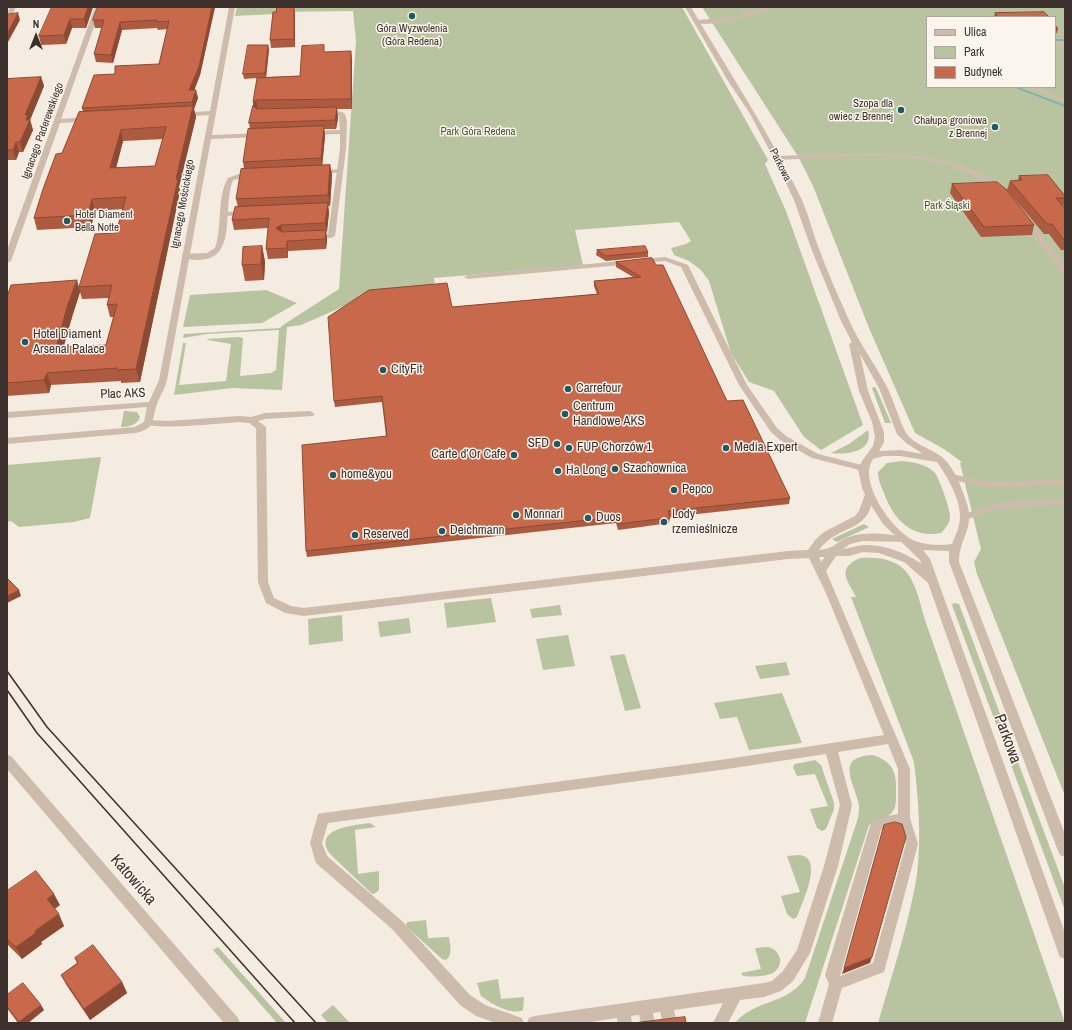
<!DOCTYPE html>
<html>
<head>
<meta charset="utf-8">
<style>
  body { margin:0 }
  #map { position:relative; width:1072px; height:1030px; overflow:hidden; background:#f4ebe1; font-family:"Archivo Narrow",sans-serif }
  canvas { display:block }
  .frame { position:absolute; inset:0; border:8px solid #3b302b; pointer-events:none }
  .legend { position:absolute; left:926px; top:16px; width:130px; height:72px; box-sizing:border-box; background:#fbf5ee; border:1px solid #aea6a0; margin:0; padding:5px 7px; list-style:none; font-size:12px; color:#3b302b }
  .legend li { display:flex; align-items:center; gap:8px; height:20px }
  .legend b { width:20px; border:1px solid #aea6a0 }
  .north { position:absolute; left:16px; top:16px; width:40px; height:40px; -webkit-text-stroke:3px #fbf5ee; paint-order:stroke; rotate:0deg; font-size:11px; font-weight:700; line-height:16px; text-align:center; color:#3b302b }
  .north::after { content:''; display:block; margin:auto; width:14px; height:18px; background:#3b302b; clip-path:polygon(50% 0,100% 100%,50% 72%,0 100%) }
</style>
</head>
<body>
<div id="map">
<canvas width="1072" height="1030"></canvas>
<div class="frame"></div>
<ul class="legend">
<li><b style="height:5px;background:#cdbbac"></b>Ulica</li>
<li><b style="height:11px;background:#b8c4a0"></b>Park</li>
<li><b style="height:11px;background:#c8694b"></b>Budynek</li>
</ul>
<div class="north">N</div>
</div>
<script>
const g = document.querySelector('canvas').getContext('2d');
g.lineJoin = 'round';
function fill(path, color) { g.fillStyle = color; g.fill(path, 'evenodd'); }
function trace(path, color, width, dash) { g.strokeStyle = color; g.lineWidth = width; g.lineCap = dash ? 'butt' : 'round'; g.setLineDash(dash || []); g.stroke(path); }
function label(font, color, halo, rows, align = 'center') {
  g.font = font + ' "Archivo Narrow",sans-serif'; g.lineWidth = 3; g.setLineDash([]); g.textBaseline = 'middle'; g.strokeStyle = halo; g.fillStyle = color; for (const [text, x, y, turn = 0] of rows) {
    g.save(); g.translate(x, y); g.rotate((+turn || 0) * Math.PI / 180); g.textAlign = isNaN(turn) ? turn : align; if (halo) g.strokeText(text, 0, 0); g.fillText(text, 0, 0); g.restore();
  }
}
const green = new Path2D(`
  M237 7H682L768 160 765 164 786 211 863 425 821 450 804 437 774 391 749 382 731 353 709 281 701 270 689 261 674 255 671 248 686 244 691 241 679 222 575 230 583 265 434 278 435 286 368 293 340 308 301 325 287 327 282 390 232 388 174 395 183 343H186L179 385 226 381 231 344 208 340 207 339 239 337 243 338 240 376 271 373 276 370 279 330 207 334 183 338 184 334 280 328 283 325 339 289 356 41 353 11 274 12V14L235 16Z
  M702 7H1065V796L977 574 974 562 981 549 960 463 962 462 944 449 915 433 869 328 813 186 799 158ZM927 17H1055V87H927Z
  M266 290 297 303 262 323 183 327 190 295Z
  M874 387 876 388 891 423H885L872 388Z
  M124 411 137 412 140 417C137 425 129 427 121 427Z
  M868 430C874 452 846 455 831 453L849 444Z
  M101 457 90 518 74 522 19 527 11 521 7 522V465Z
  M901 461C913 462 927 464 935 473 939 478 951 511 950 517 950 523 945 529 941 533 912 539 893 519 884 493 881 486 878 480 878 472L887 463Z
  M864 524 869 527 837 542 832 539Z
  M860 558C910 555 914 580 925 620L1065 1023H878C890 981 904 939 913 896 923 855 919 804 914 762L851 597H856C847 579 836 569 860 558Z
  M491 598 496 622 447 628 444 603Z
  M953 603 959 604 1065 888V911L952 605Z
  M560 605 562 615 532 618 530 609Z
  M342 615 343 641 309 645 308 619Z
  M409 618 411 633 380 637 378 622Z
  M568 635 575 666 543 670 536 639Z
  M624 654 625 655 641 708 625 711 610 656Z
  M786 662 790 675 760 679 755 666Z
  M782 693 802 743 749 750 737 717 720 719 714 703Z
  M872 755C895 762 897 774 896 796 896 801 896 807 893 811 888 819 876 822 869 825L805 1023H735C755 999 788 1005 805 978L858 818C859 813 859 809 859 805 856 785 833 757 872 755Z
  M815 760 821 765 834 803V809L826 829 822 831 817 828 810 809 828 806 815 774 797 776 793 767 795 764Z
  M370 823 376 827 355 830 358 874 379 871V890L374 894 371 893 332 856C309 829 354 825 370 823Z
  M799 855C825 857 802 903 797 917L793 919 787 914 781 896 800 892 787 856Z
  M426 920 428 938 449 937C450 945 453 955 446 960L442 959 407 927 406 924 408 922Z
  M218 947 286 1023H277L213 950Z
  M768 947C781 950 785 965 773 973 768 976 747 978 742 975L741 973 761 969 755 948Z
  M498 979 501 999 524 997 523 1010C512 1016 490 1003 481 996L477 983Z
  M333 1005 350 1023H328L321 1015Z`);
const stream = new Path2D(`
  M1055 39H1065V41H1055Z
  M1013 87H1018L1065 105V107Z`);
const service = new Path2D(`
  M764 7H772C761 15 705 29 694 22L697 20 734 17Z
  M863 153C905 153 972 157 1004 190L1000 192 998 191C990 186 982 180 974 176 918 147 839 157 777 160L774 158 777 156Z
  M340 169 342 170V172L318 175 315 173 318 171Z
  M239 174H252L255 176C250 180 240 178 233 180 220 214 243 271 182 258V254L207 253 215 248C223 225 216 199 228 178Z
  M1023 219H1029L1065 266V273H1062L1023 223Z
  M665 257 688 265 747 385 777 428 786 436 818 454 866 466 868 468 866 470 863 471 812 458 780 440 771 432 739 385 681 267 665 261 468 279 464 277 468 275Z
  M310 411 315 414 313 416 265 419 258 421 266 427 268 582 274 598 291 606 304 608 788 551 808 550 816 539 824 532 855 516 859 511 866 492H872L874 494C872 501 871 509 867 515 855 532 834 529 819 550 835 549 835 542 849 537 867 531 887 534 905 537L909 538 910 540 909 542 863 541 850 544 843 549C851 548 858 545 865 545 888 544 924 559 936 579L935 582H927L904 562 879 553 863 552 849 556H836L826 571 910 769V818L918 844 884 972 842 988 832 1023H818L829 984 825 975 870 826 871 822 888 816 898 814V769L888 744 838 752 852 805 838 866 810 953 793 981 781 991 764 997 740 1000 728 1023H713L723 1003 674 1010 677 1023H663L660 1012 653 1013 655 1023H641L639 1015 631 1016 632 1023H618L617 1018 583 1023H527L529 1018 534 1016 764 983 772 981 783 971 797 950 824 866 840 805 826 754 727 769 328 823 322 843 327 856 402 921 470 995 485 1005 522 1018 524 1023H496L476 1016 460 1005 392 929 316 863 310 843 317 818 318 814 323 813 727 759 884 735 826 593 809 558 788 559 304 616 285 613 266 603 258 582 256 428 249 423 239 422C224 423 151 431 143 423L148 420 168 421 239 416 251 417 265 413ZM819 557H825L821 562ZM900 824 906 844 873 963 840 976 881 830Z`);
const pedestrian = new Path2D(`
  M1055 41H1065V45H1055Z
  M1026 87H1035L1065 99V103Z`);
const minor = new Path2D(`
  M10 7H16L10 19 7 21V14Z
  M95 7H101L61 119 89 117 92 119 89 121 60 123 11 261 7 263V250Z
  M229 7H235L212 135 261 133 264 135 261 137 211 139 167 380C165 389 160 396 157 404 151 420 157 428 136 433L7 444V438L135 427 144 422 147 407 7 418V412L149 402 159 380 209 115 181 117 178 115 181 113 210 111Z
  M324 110 342 112 345 114 347 121 346 149 335 236 331 238 313 239H310V235L328 234 340 149V134L311 135 308 133 311 131 340 130 339 116 322 113V111Z
  M246 211H249V215L224 216 220 214 224 212Z
  M952 474 987 482 1065 479V485L987 488 949 479 947 477Z
  M1065 498V504L998 509 965 520 960 517 961 515 997 503Z`);
const tertiary = new Path2D(`
  M685 7H691C728 71 769 132 801 198 808 213 812 230 818 246 827 271 838 296 849 320 859 343 875 364 887 387 894 401 898 417 905 431 912 445 933 448 944 459 955 470 961 486 966 501 976 528 959 537 959 562L1065 834V857L1060 855 1058 851 949 562V551L923 550 930 559 1065 933V959L1060 957 1058 952 920 560 883 524 867 499 862 488 858 469 862 461 873 446 875 437 872 422 859 391 849 344 852 342 841 321 811 248 794 200 778 166 749 112 728 81ZM860 354 879 388 897 434 906 443 923 454 900 450 879 451 884 442V432L868 391ZM884 456H900L937 462C947 477 960 497 960 517 960 527 955 536 952 544 940 546 926 545 915 541 893 532 857 481 873 459Z
  M7 755 11 756 238 1018 240 1023H224L7 769Z`);
const tram = new Path2D(`
  M7 671 47 727 316 1023
  M7 690 37 733 295 1023`);
const wall = new Path2D(`
  M93 7 86 28H72L66 44 41 45 39 36Z
  M215 7 200 75 194 90 198 98 194 109 196 117 179 187 180 191 140 382 121 383V381L51 385 49 393 7 396V297L79 287 116 233 123 209 95 211 91 227 37 230 34 218 62 153 83 112 82 108 115 74 159 64 167 29 158 30 157 28 122 30 113 63 96 62 94 54 102 28H95L93 20ZM163 139 155 166 116 168 123 141ZM80 292 82 299 109 298 107 305 110 317H114L106 345 63 347 72 317Z
  M276 12 295 13V47L271 48 270 40Z
  M995 13 1049 17H994Z
  M1055 25 1058 29 1057 33H1055Z
  M269 49 266 77 300 76 325 52 352 60V109H337L338 118 336 129H324L325 136 322 165H330L332 175 330 206H328L329 213 326 233 327 240 326 249 288 251V258L268 259 266 249 268 228 234 230 232 220 238 207 236 199 244 169 243 162 250 129 249 123 253 107 257 78 244 79 243 74Z
  M41 77 44 86 30 120 33 130 23 152H19L16 160H7V79Z
  M1019 176 1065 196V202L1063 207 1065 209V250H1061L1049 234H1044L1007 190 1010 181 1018 180Z
  M952 184 1034 225 1032 235 981 237 950 193Z
  M262 246 265 262 264 280 245 281 242 265Z
  M597 250 648 252V257L606 261 596 255Z
  M652 258 727 401 790 498 789 504 670 517 669 523 641 527 618 530 616 523 307 557 306 551 386 436 382 402 335 407 334 401 452 307 597 294 594 286V281L633 277 616 267V262Z
  M7 891 60 905 54 909 64 926 41 942 42 944 22 959 7 944Z
  M75 958 122 982 127 993 90 1020 67 986 61 975 77 963Z
  M7 995 44 1010 28 1023H18L7 1008Z`);
const shadedWall = new Path2D(`
  M88 7H93L86 28 84 19Z
  M212 7H215L200 75 191 99 189 90Z
  M294 7 295 13V47L294 39Z
  M18 13 20 20 8 42 7 34Z
  M70 19 72 28 66 44 64 35Z
  M120 22 122 30 113 63 111 55Z
  M268 45 269 49 266 78 265 73Z
  M351 51 352 60V109L351 99Z
  M41 77 44 86 30 120 33 130 23 152 20 142 26 120 25 115Z
  M196 90 198 98 194 109 196 117 179 187 180 191 140 382 136 369 176 179 193 108 192 102Z
  M256 100 258 110 254 113 253 102Z
  M337 110 338 118 336 129 335 120Z
  M324 126 325 136 322 168 321 158Z
  M121 130 123 141 113 180 110 168Z
  M16 142 19 152 16 160 13 150Z
  M330 165 332 175 330 206 328 195Z
  M92 199 95 211 91 227 88 215Z
  M328 203 329 213 327 233 325 223Z
  M281 225 283 236 276 228Z
  M326 230 327 240 326 249 325 239Z
  M287 241 288 251V258L287 248Z
  M262 246 265 262 264 280 261 264Z
  M77 280 80 292 72 317 60 360 56 347 68 304Z
  M47 373 51 385 49 393 44 380Z
  M19 590 21 596 7 603V596Z
  M54 894 60 905 53 910 47 899Z
  M59 914 64 926 41 942 42 944 22 959 16 947 35 931Z
  M872 957 870 963 842 974 844 968Z
  M122 982 127 993 90 1020 84 1009Z
  M41 1005 44 1010 28 1023H19V1022Z`);
const building = new Path2D(`
  M52 7H88L84 19H70L64 35 39 36Z
  M98 7H212L199 67 189 90H196L192 102 82 108 94 75 115 74V66L159 64 169 21 156 22 157 20 120 22 111 55 94 54 104 20H93Z
  M277 7H294V39L270 40 273 12H276Z
  M1044 12 1049 17H998L995 13Z
  M18 13 7 34V15L9 14Z
  M1055 25 1058 29H1055Z
  M248 45H268L265 73 243 74Z
  M324 45V52L351 51V99L256 100 253 102 257 78 300 76 302 46Z
  M41 77 25 115 28 114 26 120H30L20 142H16L13 150H7V79Z
  M193 106 176 179H178L136 369 118 370 117 368 47 373 44 380 7 383V297L11 285 77 280 68 304 56 347 106 345 117 304 107 305 112 285 79 287 95 234 116 233 126 197 92 199 88 215 34 218 43 189 56 154 62 153 79 112ZM166 127 155 166 110 168 121 130Z
  M253 106 257 109 336 107 337 110 335 120 249 123Z
  M324 126 321 158 243 162 248 129Z
  M330 165 328 195 236 199 241 169Z
  M1048 175 1065 196V198H1056L1065 209V240H1064L1052 224H1047L1010 181 1022 180 1019 176Z
  M997 182 1007 190 1034 225 984 227 952 184Z
  M328 203 325 223 281 225 276 228 282 232 326 230 325 239 287 241V248L266 249 269 218 232 220 235 207Z
  M262 246 261 264 242 265 243 247Z
  M645 246 648 252 606 256 597 250Z
  M652 258 656 265H663L727 401 743 400 790 498 668 511 670 518 642 521 618 524 616 517 306 551 302 445 387 436 382 396 334 401 328 317 369 290 447 283 452 307 599 294 594 281 641 277 616 262Z
  M7 578 19 590 7 596Z
  M895 822 902 824 906 837 872 957 844 968 884 825Z
  M36 871 54 894 47 899 59 914 35 931 36 933 16 947 7 939V891Z
  M93 945 122 982 84 1009 61 975 78 963 75 958Z
  M23 983 41 1005 19 1022 7 1007V995Z
  M685 1017 686 1023H634Z`);
const markers = [
  [412,16,4,"#1f5a5e"],
  [901,110,4,"#1f5a5e"],
  [995,127,4,"#1f5a5e"],
  [67,221,4,"#1f5a5e"],
  [25,342,4,"#1f5a5e"],
  [383,370,4,"#1f5a5e"],
  [568,389,4,"#1f5a5e"],
  [565,414,4,"#1f5a5e"],
  [557,444,4,"#1f5a5e"],
  [569,448,4,"#1f5a5e"],
  [726,448,4,"#1f5a5e"],
  [514,455,4,"#1f5a5e"],
  [615,469,4,"#1f5a5e"],
  [558,471,4,"#1f5a5e"],
  [333,475,4,"#1f5a5e"],
  [674,490,4,"#1f5a5e"],
  [516,515,4,"#1f5a5e"],
  [588,518,4,"#1f5a5e"],
  [664,522,4,"#1f5a5e"],
  [442,531,4,"#1f5a5e"],
  [355,535,4,"#1f5a5e"]
];
const farPoinames = [
  ["Góra Wyzwolenia",412,29,"center"],
  ["(Góra Redena)",412,42,"center"],
  ["Szopa dla",893,104],
  ["owiec z Brennej",893,117],
  ["Chałupa groniowa",987,121],
  ["z Brennej",987,134],
  ["Hotel Diament",75,215,"left"],
  ["Bella Notte",75,228,"left"]
];
const farStreetnames = [
  ["Ignacego Paderewskiego",43,131,-70],
  ["Parkowa",780,165,63],
  ["Ignacego Mościckiego",183,204,-80]
];
const farParknames = [
  ["Park Góra Redena",478,132],
  ["Park Śląski",947,206]
];
const poiNames = [
  ["Hotel Diament",33,335],
  ["Arsenal Palace",33,350],
  ["CityFit",391,370],
  ["Carrefour",576,389],
  ["Centrum",573,407],
  ["Handlowe AKS",573,422],
  ["SFD",549,444,"right"],
  ["FUP Chorzów 1",577,448],
  ["Media Expert",734,448],
  ["Carte d’Or Cafe",506,455,"right"],
  ["Szachownica",623,469],
  ["Ha Long",566,471],
  ["home&you",341,475],
  ["Pepco",682,490],
  ["Monnari",524,515],
  ["Lody",672,515],
  ["rzemieślnicze",672,530],
  ["Duos",596,518],
  ["Deichmann",450,531],
  ["Reserved",363,535]
];
const streetNames = [
  ["Plac AKS",123,394,-2]
];
const nearStreetnames = [
  ["Parkowa",1007,739,70],
  ["Katowicka",133,880,49]
];
fill(green, '#b8c4a0');
fill(stream, '#7fb0b2');
fill(service, '#cdbbac');
fill(pedestrian, '#cdbbac');
fill(minor, '#cdbbac');
fill(tertiary, '#cdbbac');
trace(tram, '#3b302b', 1.5);
fill(wall, '#ac5a40');
fill(shadedWall, '#8c4a34');
fill(building, '#c8694b');
trace(building, '#8c4a34', 1);
for (const [x, y, r, color] of markers) { const dot = new Path2D(); dot.arc(x, y, r, 0, 2 * Math.PI); g.fillStyle = color; g.fill(dot); trace(dot, '#fbf5ee', 1.5); }
label('11px', '#3b302b', '#fbf5ee', farPoinames, 'right');
label('11px', '#3b302b', '#fbf5ee', farStreetnames);
label('11px', '#4a5a2e', '#fbf5ee', farParknames);
label('13px', '#3b302b', '#fbf5ee', poiNames, 'left');
label('13px', '#3b302b', '#fbf5ee', streetNames);
label('16px', '#3b302b', '#fbf5ee', nearStreetnames);
</script>
</body>
</html>
